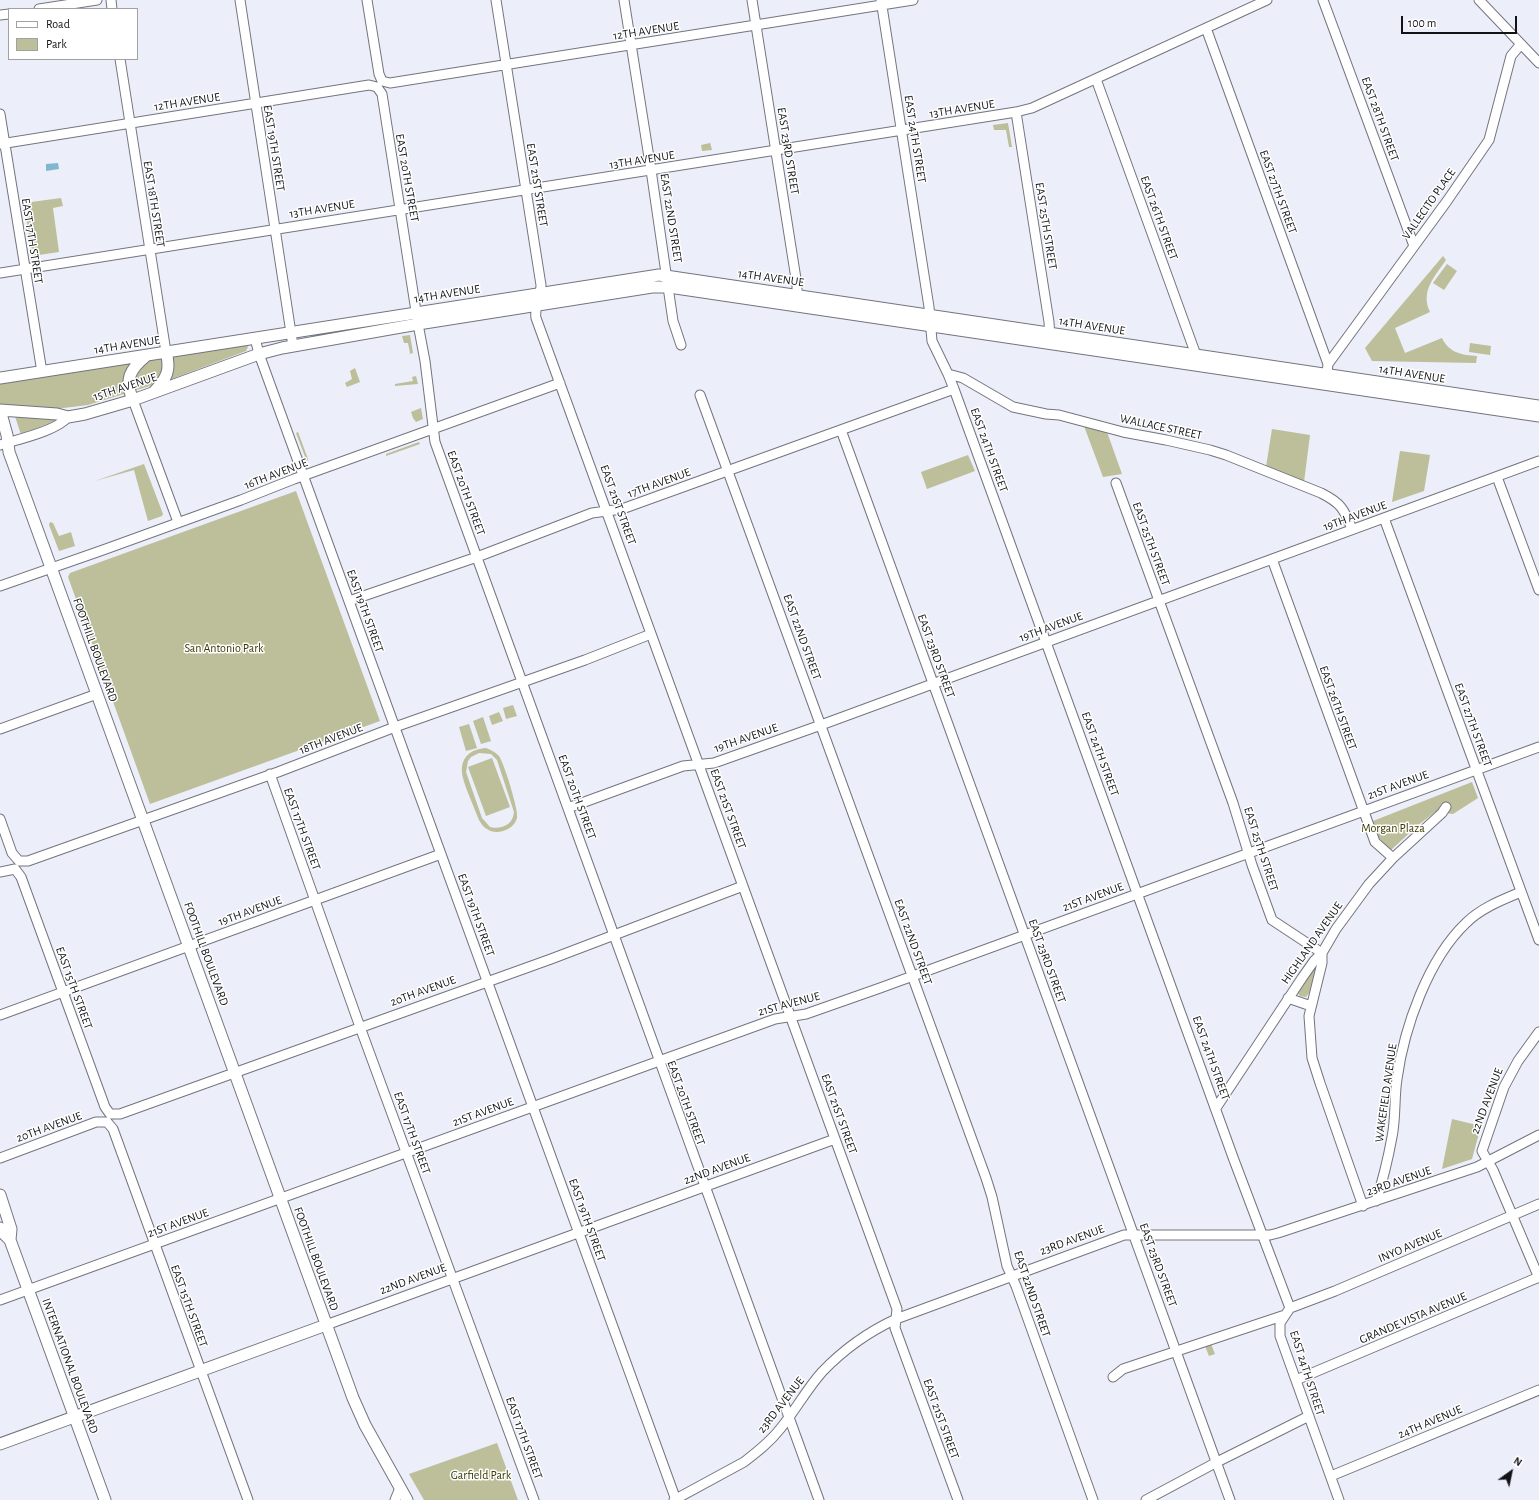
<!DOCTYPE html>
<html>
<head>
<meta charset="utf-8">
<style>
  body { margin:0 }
  #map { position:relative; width:1539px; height:1500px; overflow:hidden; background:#eceef9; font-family:"Alegreya Sans",sans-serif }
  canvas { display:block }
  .legend { position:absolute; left:8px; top:8px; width:130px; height:52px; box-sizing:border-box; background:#fff; border:1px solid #a0a1a2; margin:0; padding:5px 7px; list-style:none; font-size:12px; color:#121316 }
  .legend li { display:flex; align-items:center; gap:8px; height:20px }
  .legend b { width:20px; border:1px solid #a0a1a2 }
  .north { position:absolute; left:1491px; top:1452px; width:40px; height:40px; -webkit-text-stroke:3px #fff; paint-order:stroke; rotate:33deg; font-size:11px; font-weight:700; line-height:16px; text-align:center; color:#121316 }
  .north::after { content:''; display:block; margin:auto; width:14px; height:18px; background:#121316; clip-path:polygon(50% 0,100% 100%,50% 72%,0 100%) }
  .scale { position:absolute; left:1401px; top:16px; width:116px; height:18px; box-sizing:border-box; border:2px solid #121316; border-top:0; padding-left:5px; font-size:12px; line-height:14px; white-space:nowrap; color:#121316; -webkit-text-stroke:3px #fff; paint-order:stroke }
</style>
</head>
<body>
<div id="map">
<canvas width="1539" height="1500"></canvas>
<ul class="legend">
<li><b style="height:5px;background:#fff"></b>Road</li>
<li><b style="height:11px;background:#bcbf99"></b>Park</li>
</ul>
<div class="north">N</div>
<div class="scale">100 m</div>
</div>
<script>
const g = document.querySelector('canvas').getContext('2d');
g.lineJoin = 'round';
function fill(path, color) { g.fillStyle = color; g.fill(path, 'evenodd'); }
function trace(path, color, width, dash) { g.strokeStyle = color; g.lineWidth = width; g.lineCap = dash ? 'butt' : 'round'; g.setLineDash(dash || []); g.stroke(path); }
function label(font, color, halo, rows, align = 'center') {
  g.font = font + ' "Alegreya Sans",sans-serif'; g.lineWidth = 3; g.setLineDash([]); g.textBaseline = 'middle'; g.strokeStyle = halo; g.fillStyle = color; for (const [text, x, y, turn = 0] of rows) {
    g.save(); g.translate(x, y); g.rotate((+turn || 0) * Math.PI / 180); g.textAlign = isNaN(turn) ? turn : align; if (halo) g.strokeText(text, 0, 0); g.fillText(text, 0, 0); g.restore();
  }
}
const green = new Path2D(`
  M671 24 673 28 658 30V26Z
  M1008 123 1012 147H1009L1006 130H994L993 125Z
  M710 142 712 150 702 151 701 145 710 143Z
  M61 198 63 206 53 208 59 252 32 256 24 203Z
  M1443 256 1446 260C1435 276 1420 291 1430 312L1395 328 1405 353 1442 338C1449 353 1462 355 1477 356L1476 363 1372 361 1365 348Z
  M1447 264 1457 271 1444 290 1433 283Z
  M410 335 413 353 409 354 410 353 408 343H404L402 336Z
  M1470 343 1491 346 1490 355 1469 352Z
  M246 344 248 347 246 351 169 380 88 405 47 410 59 419 21 435 12 407 0 406V384Z
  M355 368 360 382 347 387 345 383 352 379 350 371Z
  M416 376 418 384 395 386V384L413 381 412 377Z
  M421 408 423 419 416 422 413 418 411 412Z
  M1084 426 1107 432 1122 474 1103 477Z
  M1272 429 1310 435 1304 482 1266 467Z
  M298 432 308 459 307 462 296 433Z
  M419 442 420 444 386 456V454Z
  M1400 451 1430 455 1424 491 1392 502Z
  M968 455 975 471 927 489 921 472Z
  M144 464 163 514 162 516 148 521 134 470 95 481Z
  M296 491 380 721 150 804 68 577 70 573Z
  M50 522 53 523 59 536 71 532 75 546 59 551 49 525Z
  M513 705 517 716 506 719 503 708Z
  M499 712 503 721 492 725 489 716Z
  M483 717 491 741 481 744 473 721Z
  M469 724 477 748 466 751 459 727Z
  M486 748C491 750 495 752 499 756 504 763 519 811 517 818 514 830 496 836 487 829 483 827 481 823 479 820 475 809 462 781 462 772 461 756 472 749 486 748ZM479 753 491 754 497 760 514 812C513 825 501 830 490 827L482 818 466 772 468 761 471 757Z
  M492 758 510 807 486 816 468 767Z
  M1472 782 1478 798 1453 814 1435 812 1417 826 1391 850 1379 838 1373 821Z
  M1318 963 1309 993 1306 997 1300 996 1297 992Z
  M1452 1119 1481 1126 1472 1159 1442 1169Z
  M1211 1344 1215 1354 1209 1356 1205 1346Z
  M497 1443 518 1500H424L409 1474Z`);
const water = new Path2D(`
  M58 163 59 169 46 171V164Z`);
const minor = new Path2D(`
  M111 0 112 9
  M240 0 293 346
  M367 0 379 74 382 81 390 83 913 0
  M496 0 541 285C541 296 534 307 536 318L897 1309 895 1328 958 1500
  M624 0 651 170 673 321 681 345
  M752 0 797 285V301
  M881 0 929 307 932 341 948 374 954 389 1234 1160 1290 1308 1280 1323V1336L1339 1500
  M1323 0 1414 246
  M1479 0 1539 63
  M39 9 97 0
  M0 15 9 14
  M1206 28 1328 364
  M120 59 166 352
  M1096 79 1196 355 1197 360
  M1016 112 1049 322 1050 338
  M0 114 42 372
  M0 144 369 85 377 87 382 94 418 324 425 361 435 442 819 1500
  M0 273 1016 112 1032 108 1267 0
  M255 338 259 354 676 1500
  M948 374 963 378 1013 407 1046 414 1059 415 1123 432 1166 440 1210 450 1226 455 1321 493C1341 503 1344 509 1352 529
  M1326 380 1328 364 1447 201 1489 140 1511 56 1521 44
  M700 395 986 1178 992 1197 1007 1266 1016 1286 1093 1500
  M133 400 178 522
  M841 430 1230 1500
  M0 445C19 439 56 431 68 417
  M1497 477 1539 590
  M1116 483 1233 803 1252 865 1272 920 1322 953
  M1384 518 1539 940
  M1272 559 1375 842 1393 858
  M0 586 103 550 241 500 294 479 560 383
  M349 601 477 557 592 513 622 509 954 389
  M0 729 97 694
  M270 774 360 1027 534 1500
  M568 808 683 766 714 763 821 725 1539 461
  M0 819 12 853 19 861H28L278 772 395 727 585 660 651 634
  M0 872 15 869 21 877 105 1107 110 1114H120L551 959 743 886
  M1322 953V963L1309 1016 1312 1058 1320 1083 1363 1206
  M1288 998 1311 1006
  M0 1015 441 854
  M1539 1032 1518 1061 1504 1087 1482 1151 1493 1170 1539 1278
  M1216 1108 1302 978 1314 961 1322 953 1336 929 1369 884 1393 858 1442 813 1446 807
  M0 1158 96 1122H107L113 1129 248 1500
  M1376 1201C1383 1180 1388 1159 1392 1137 1396 1118 1394 1098 1397 1079 1404 1028 1428 959 1466 923 1481 908 1502 900 1521 892
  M0 1300 775 1019 806 1014 880 988 1539 747
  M1290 1308 1335 1291 1539 1204
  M326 1325 835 1139
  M1113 1377 1123 1369 1285 1315
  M1296 1380 1539 1277
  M1331 1476 1539 1390
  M395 1500 400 1488
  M674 1500 744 1462C757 1452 770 1442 780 1429 795 1411 806 1390 822 1372 843 1350 868 1332 896 1319L1124 1235H1270L1278 1233 1477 1167 1539 1135
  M1146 1500 1217 1462 1309 1416`);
const major = new Path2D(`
  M0 378 659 275 1539 406
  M154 392C167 378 171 370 166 352
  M133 400C124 380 130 369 146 356
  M0 410 57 414 68 417 85 414 133 400 259 354 282 348 418 324 652 287H669L1539 416
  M0 410 7 435 9 452 353 1398 365 1425 407 1500
  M0 1195 11 1229 10 1240 105 1500
  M0 1228 2 1232 10 1240
  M0 1444 326 1325`);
const streetNames = [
  ["12TH AVENUE",646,31,-9],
  ["12TH AVENUE",187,102,-9],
  ["13TH AVENUE",962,109,-9],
  ["EAST 28TH STREET",1380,119,70],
  ["EAST 24TH STREET",915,139,81],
  ["EAST 19TH STREET",274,148,81],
  ["EAST 23RD STREET",788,151,81],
  ["13TH AVENUE",642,160,-9],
  ["EAST 20TH STREET",407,178,80],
  ["EAST 21ST STREET",537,185,81],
  ["EAST 27TH STREET",1278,192,70],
  ["EAST 18TH STREET",154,204,81],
  ["VALLECITO PLACE",1429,204,-55],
  ["13TH AVENUE",322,209,-9],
  ["EAST 22ND STREET",671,218,81],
  ["EAST 26TH STREET",1159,218,70],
  ["EAST 25TH STREET",1046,226,81],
  ["EAST 17TH STREET",32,241,81],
  ["14TH AVENUE",771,278,8],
  ["14TH AVENUE",447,294,-9],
  ["14TH AVENUE",1092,326,9],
  ["14TH AVENUE",127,345,-9],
  ["14TH AVENUE",1412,374,9],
  ["15TH AVENUE",125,387,-18],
  ["WALLACE STREET",1161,427,12],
  ["EAST 24TH STREET",989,450,70],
  ["16TH AVENUE",276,474,-21],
  ["17TH AVENUE",659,483,-20],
  ["EAST 20TH STREET",466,493,70],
  ["EAST 21ST STREET",618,505,70],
  ["19TH AVENUE",1355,516,-20],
  ["EAST 25TH STREET",1151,544,70],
  ["EAST 19TH STREET",365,611,70],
  ["19TH AVENUE",1051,627,-20],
  ["EAST 22ND STREET",802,637,70],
  ["FOOTHILL BOULEVARD",95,650,70],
  ["EAST 23RD STREET",936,656,70],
  ["EAST 26TH STREET",1338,708,70],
  ["EAST 27TH STREET",1473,725,70],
  ["19TH AVENUE",746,738,-19],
  ["18TH AVENUE",331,739,-21],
  ["EAST 24TH STREET",1100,754,70],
  ["21ST AVENUE",1398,785,-20],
  ["EAST 20TH STREET",577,797,70],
  ["EAST 21ST STREET",728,809,70],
  ["EAST 17TH STREET",302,829,70],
  ["EAST 25TH STREET",1261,849,72],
  ["21ST AVENUE",1093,897,-20],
  ["19TH AVENUE",250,911,-20],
  ["EAST 19TH STREET",476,915,70],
  ["EAST 22ND STREET",913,942,70],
  ["HIGHLAND AVENUE",1312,943,-55],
  ["FOOTHILL BOULEVARD",206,954,70],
  ["EAST 23RD STREET",1047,961,70],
  ["EAST 15TH STREET",74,988,70],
  ["20TH AVENUE",423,991,-20],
  ["21ST AVENUE",789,1004,-15],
  ["EAST 24TH STREET",1211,1058,70],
  ["WAKEFIELD AVENUE",1386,1093,-82],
  ["22ND AVENUE",1487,1101,-69],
  ["EAST 20TH STREET",686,1103,70],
  ["21ST AVENUE",483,1112,-20],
  ["EAST 21ST STREET",839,1114,70],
  ["20TH AVENUE",49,1127,-20],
  ["EAST 17TH STREET",412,1133,70],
  ["22ND AVENUE",717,1169,-20],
  ["23RD AVENUE",1399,1181,-19],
  ["EAST 19TH STREET",587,1220,70],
  ["21ST AVENUE",178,1223,-20],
  ["23RD AVENUE",1072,1240,-20],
  ["INYO AVENUE",1410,1246,-23],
  ["FOOTHILL BOULEVARD",316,1259,70],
  ["EAST 23RD STREET",1158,1265,70],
  ["22ND AVENUE",413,1279,-20],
  ["EAST 22ND STREET",1032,1294,71],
  ["EAST 15TH STREET",189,1306,70],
  ["GRANDE VISTA AVENUE",1413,1318,-23],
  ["INTERNATIONAL BOULEVARD",70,1366,70],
  ["EAST 24TH STREET",1307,1373,72],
  ["23RD AVENUE",781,1405,-52],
  ["EAST 21ST STREET",941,1419,70],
  ["24TH AVENUE",1430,1422,-23],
  ["EAST 17TH STREET",524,1438,70]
];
const parkNames = [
  ["San Antonio Park",224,648],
  ["Morgan Plaza",1393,828],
  ["Garfield Park",481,1475]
];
fill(green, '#bcbf99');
fill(water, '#81b7ce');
trace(minor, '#73757e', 11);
trace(major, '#73757e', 13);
trace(minor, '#fff', 9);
trace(major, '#fff', 11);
label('12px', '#121316', '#fff', streetNames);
label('12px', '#373900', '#fff', parkNames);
</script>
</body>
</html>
